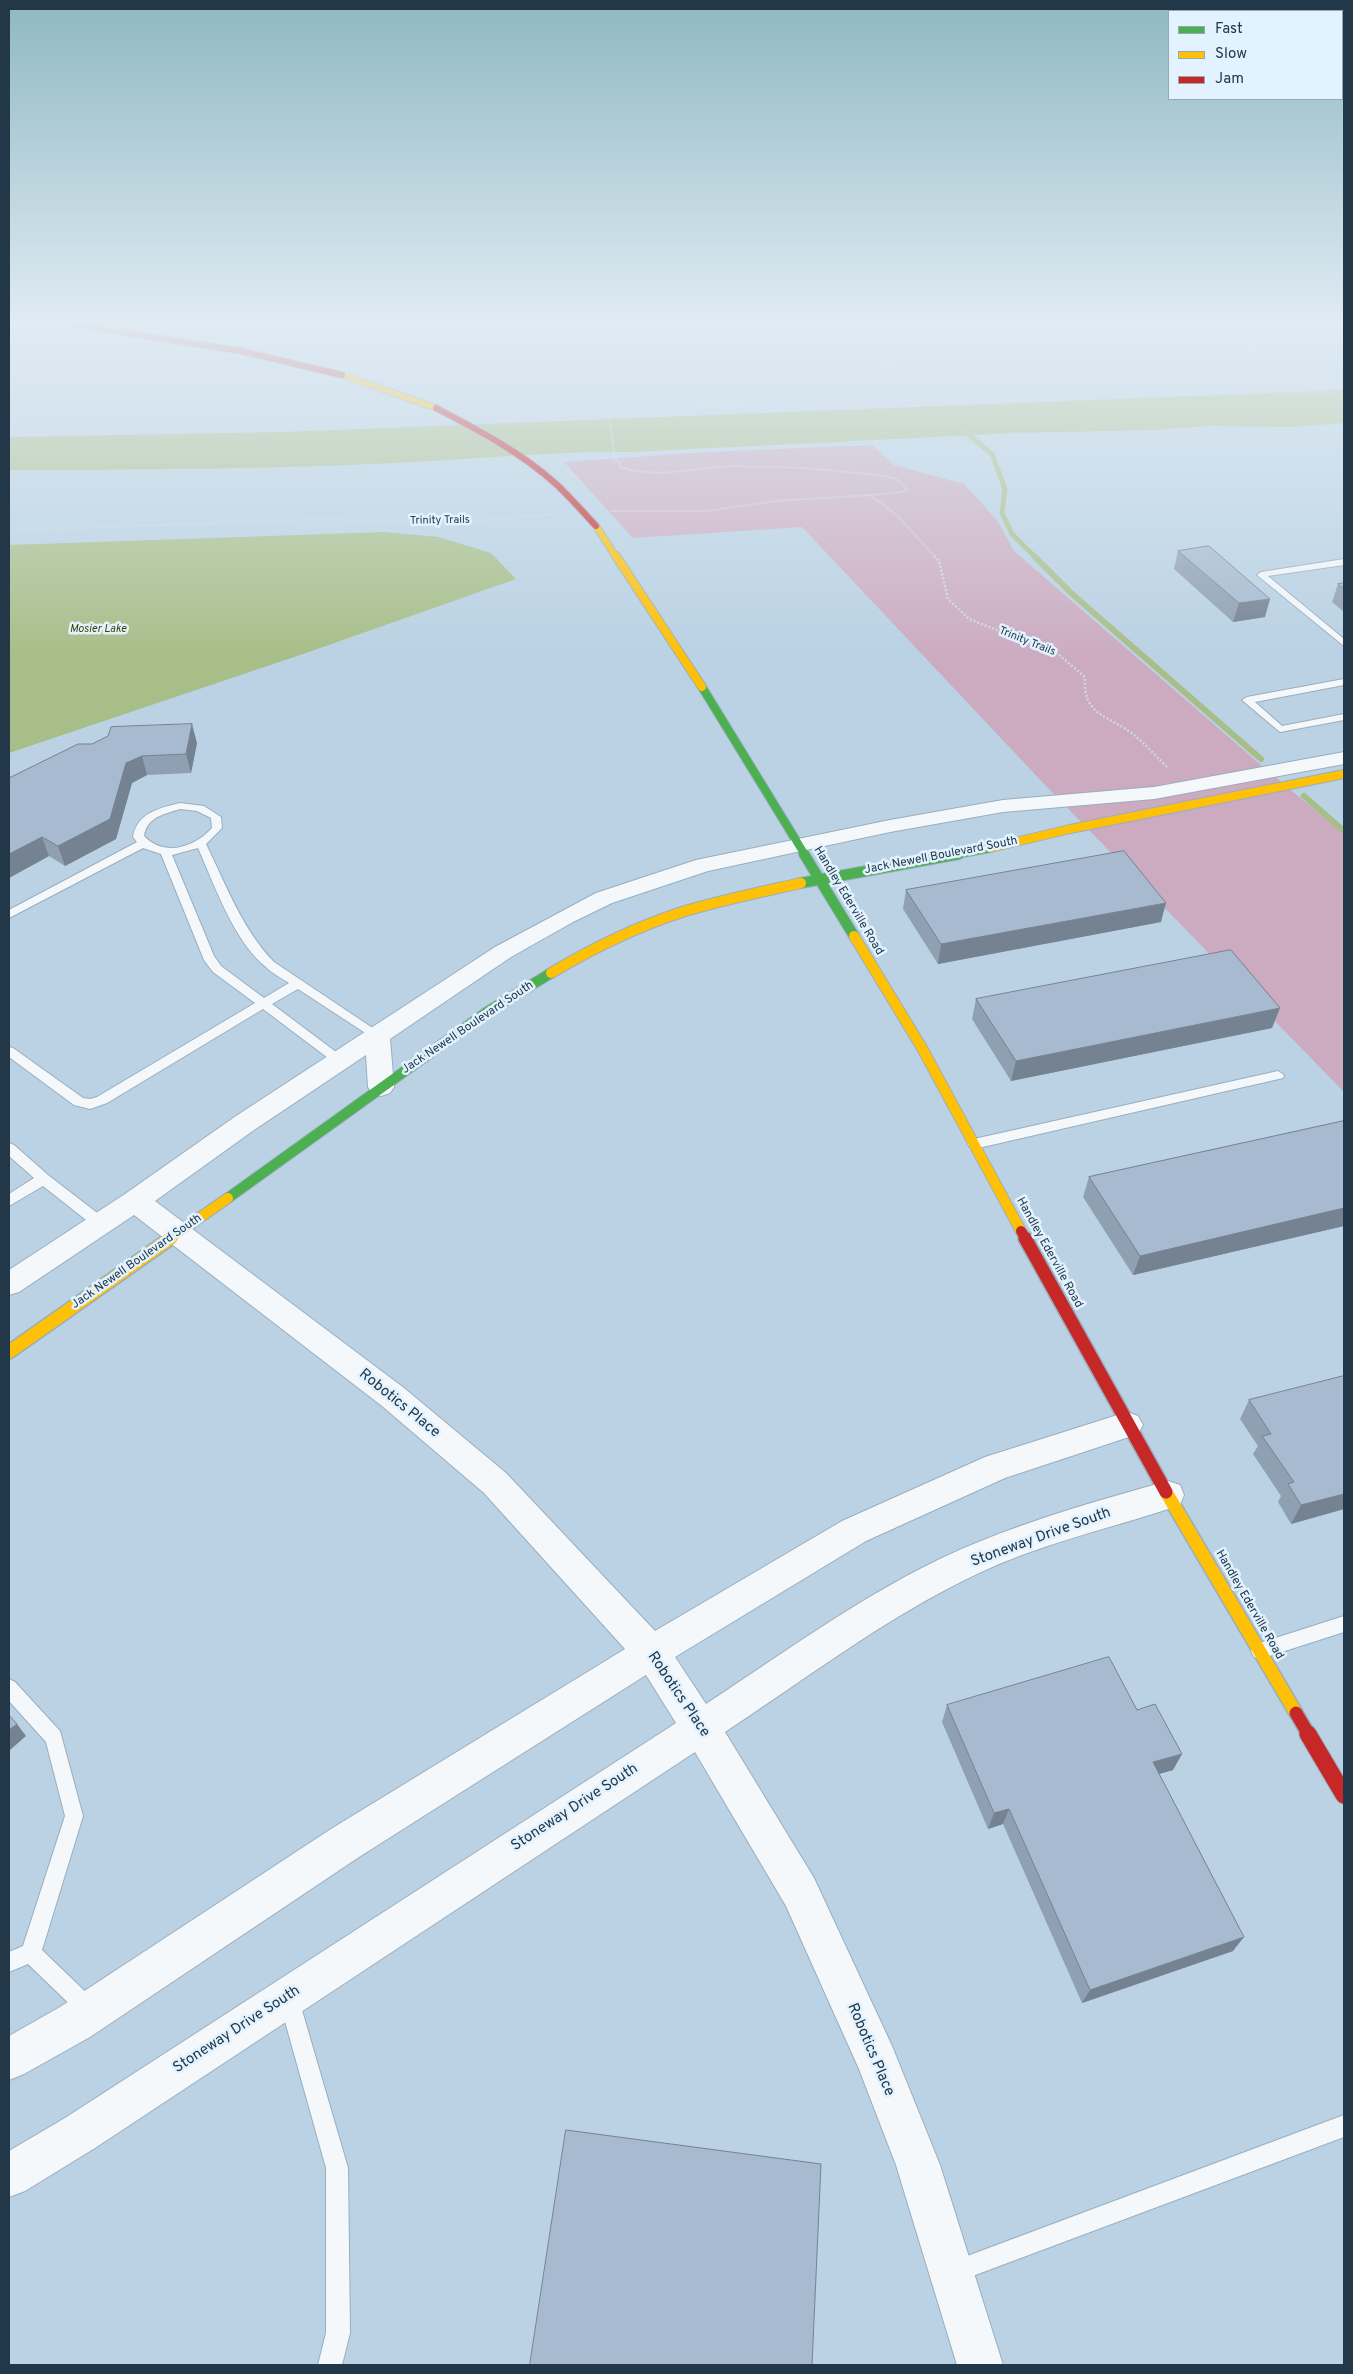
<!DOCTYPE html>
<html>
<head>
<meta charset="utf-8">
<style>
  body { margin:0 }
  #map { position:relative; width:1353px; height:2374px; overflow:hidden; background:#bad2e4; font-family:Overpass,sans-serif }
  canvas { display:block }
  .frame { position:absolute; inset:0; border:10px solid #223849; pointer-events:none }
  .legend { position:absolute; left:1168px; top:10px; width:175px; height:90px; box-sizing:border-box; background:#e2f2ff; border:1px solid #95a8b6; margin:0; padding:6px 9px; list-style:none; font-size:15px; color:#223849 }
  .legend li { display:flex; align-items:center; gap:10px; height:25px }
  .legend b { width:25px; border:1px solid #95a8b6 }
</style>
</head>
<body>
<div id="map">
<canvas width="1353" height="2374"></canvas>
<div class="frame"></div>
<ul class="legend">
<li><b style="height:6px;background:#4caf50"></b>Fast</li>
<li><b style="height:6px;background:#ffc107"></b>Slow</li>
<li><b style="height:6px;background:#c62828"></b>Jam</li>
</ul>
</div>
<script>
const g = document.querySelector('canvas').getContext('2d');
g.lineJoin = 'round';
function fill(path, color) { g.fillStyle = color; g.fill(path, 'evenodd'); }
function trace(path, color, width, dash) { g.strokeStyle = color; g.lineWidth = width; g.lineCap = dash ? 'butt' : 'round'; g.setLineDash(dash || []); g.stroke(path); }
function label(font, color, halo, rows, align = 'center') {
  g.font = font + ' Overpass,sans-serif'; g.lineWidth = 5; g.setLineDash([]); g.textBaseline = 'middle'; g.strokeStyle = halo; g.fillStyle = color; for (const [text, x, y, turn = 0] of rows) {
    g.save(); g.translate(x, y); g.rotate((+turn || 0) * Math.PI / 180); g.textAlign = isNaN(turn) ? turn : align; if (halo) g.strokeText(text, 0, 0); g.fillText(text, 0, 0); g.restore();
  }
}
const green = new Path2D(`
  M872 445 894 465 964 484 997 520 1014 551 1262 766 1344 834V1092L1047 787 802 527 633 538 564 462 708 452Z`);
const water = new Path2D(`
  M1344 390V423L1291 427 1209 426 1156 430 1016 433 633 452C553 451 474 459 395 463 266 469 138 470 9 470V437L282 432Z
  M384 532 439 537 491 553 516 579 306 653 9 753V545Z`);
const streamFar1 = new Path2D(`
  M959 427 992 454 1005 489 1002 513 1012 534 1035 557`);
const stream = new Path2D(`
  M1034 556 1071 593 1261 759
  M1304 796 1344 831`);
const pathFar1 = new Path2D(`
  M611 511H708L775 501 870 495
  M9 531 312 519 460 522 555 514
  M935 557 898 516 870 495 902 492 907 489 896 479 878 475 804 468 729 466 662 473 635 471 620 467V463L615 460 609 417 613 413 628 410 741 403 778 398 832 381 878 371 890 364 909 360 1056 352 1262 347 1344 342`);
const path = new Path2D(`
  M934 556 939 561 948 599 969 619 1058 654 1085 677C1082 717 1110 715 1134 735 1146 745 1157 757 1168 768`);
const lane = new Path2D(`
  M1344 559V565L1268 576 1344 639V646L1257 575 1261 572Z
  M1344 679V685L1255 702 1282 726 1344 714V720L1280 732 1242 700 1247 697Z
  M180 803 204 806 221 817 222 828 206 844C226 885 242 929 274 962L383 1035 377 1039 373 1038 298 989 272 1004 344 1058 346 1061 344 1064H336L263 1009 107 1103 90 1109 74 1105 9 1057V1047L13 1048 83 1098 90 1099 97 1097 255 1003 213 972 204 960 161 854 143 848 9 918V910L137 842 133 837C137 813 159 808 180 803ZM180 809 197 811 211 818 212 828C194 848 164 857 144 836 147 817 164 814 180 809ZM198 848C215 886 234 942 267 968 273 974 282 978 289 983L264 998 221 966 214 956 172 855Z
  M1278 1071 1284 1075 1283 1078 974 1149 967 1144 974 1139Z
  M9 1143 14 1145 48 1175 105 1219 107 1223 105 1227H95L43 1186 9 1206V1194L34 1178 9 1156Z
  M1344 1616V1632L1260 1659 1254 1657 1251 1651 1254 1645 1260 1643Z
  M9 1679 15 1682 60 1731 83 1816 42 1950 96 2002 99 2009 96 2016 89 2019 82 2016 28 1964 9 1972V1952L23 1946 65 1816 46 1742 9 1701Z
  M289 1990 296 1993 299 2000 348 2168 350 2333 342 2365H318L326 2333V2168L279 2000 282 1993Z
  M1344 2115V2137L954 2283 946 2280 943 2272 946 2264 954 2261Z`);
const street = new Path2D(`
  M1344 752V764L1154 799 1003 812 890 832 708 871 612 903 573 922 511 957 390 1039 394 1087 390 1093 381 1096 372 1093 368 1087 366 1055 254 1130 155 1201 404 1388 506 1473 655 1631 842 1521 985 1457 1127 1412 1138 1416 1143 1425 1138 1434 1005 1478 866 1541 675 1657 706 1704C793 1647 880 1582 976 1543 1039 1517 1103 1499 1168 1481L1180 1485 1184 1495 1180 1505C1120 1526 1058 1539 999 1564 901 1606 813 1674 725 1732L814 1878 892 2046 940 2165 1003 2365H957L896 2165 859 2069 786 1906 695 1752 95 2148 25 2191 9 2197V2151L65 2118 676 1723 646 1675 359 1857 90 2037 24 2074 9 2080V2036L60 2007 331 1829 625 1649 484 1493 382 1406 134 1215 19 1292 9 1295V1270L125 1194 236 1116 495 947 596 893 696 860 890 820 1003 800 1154 787Z`);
const fastFar1 = new Path2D(`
  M702 687 805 855
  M952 855 990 848`);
const fast = new Path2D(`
  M804 854 854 936
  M801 883 959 854
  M228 1198 487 1012 551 973`);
const slowFar3 = new Path2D(`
  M342 375 436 408
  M596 526 616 557`);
const slowFar2 = new Path2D(`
  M616 556 702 687
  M990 848 1070 829 1344 774`);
const slowFar1 = new Path2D(`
  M854 936 922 1048 1021 1231
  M551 973C593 948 636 927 682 912 721 900 761 892 801 883
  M169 1239 228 1198`);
const slow = new Path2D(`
  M9 1352 171 1238
  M1166 1492 1296 1713`);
const jamFar3 = new Path2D(`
  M76 325 241 351 342 375`);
const jamFar2 = new Path2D(`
  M1021 1231 1026 1239`);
const jamFar1 = new Path2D(`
  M1025 1238 1166 1492
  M1296 1713 1309 1735`);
const jam = new Path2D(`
  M1308 1734 1344 1795`);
const jamBridge = new Path2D(`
  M436 408C478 430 521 452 556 484 570 497 583 512 596 526`);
const wall = new Path2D(`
  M1178 551 1265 617 1233 622 1174 569Z
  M1344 583V612L1332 602 1338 584Z
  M197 743 191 773 147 775 132 783 116 839 65 866 49 856 9 878V778L92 744Z
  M906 890 1161 922 938 964 903 909Z
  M976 999 1272 1028 1011 1081 972 1019Z
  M1344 1121V1226L1133 1275 1083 1197 1089 1177Z
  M1249 1400 1344 1509 1291 1524 1278 1502 1281 1496 1253 1454 1258 1446 1240 1419Z
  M947 1705 1173 1770 1159 1774 1233 1951 1082 2003 1003 1824 988 1829 942 1722Z`);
const shadedWall = new Path2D(`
  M1270 599 1265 617 1233 622 1239 603Z
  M192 724 197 743 191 773 186 754Z
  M142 756 147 775 132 783 116 839 65 866 58 846 126 763Z
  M42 837 49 856 9 878V854Z
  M1166 903 1161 922 938 964 941 944Z
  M1280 1008 1272 1028 1011 1081 1016 1061Z
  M1344 1208V1226L1133 1275 1140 1256Z
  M1344 1494V1509L1291 1524 1301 1505Z
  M17 1724 26 1736 9 1751V1730Z
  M1182 1754 1173 1770 1145 1778 1153 1762Z
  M1009 1809 1003 1824 988 1829 994 1813Z
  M1244 1937 1233 1951 1082 2003 1090 1990Z`);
const building = new Path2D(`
  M1209 546 1270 599 1239 603 1178 551Z
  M1344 583V589L1338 584Z
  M192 724 186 754 142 756 126 763 110 819 58 846 42 837 9 854V778L78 744H92L108 736 111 727Z
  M1124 851 1166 903 941 944 906 890Z
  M1231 950 1280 1008 1016 1061 976 999Z
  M1344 1121V1208L1140 1256 1089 1177Z
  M1344 1376V1494L1301 1505 1288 1484 1294 1482 1262 1436 1271 1434 1249 1400Z
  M1109 1657 1137 1710 1155 1704 1182 1754 1153 1762 1244 1937 1090 1990 1009 1809 994 1813 947 1705Z
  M9 1715 17 1724 9 1730Z
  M566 2130 821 2164 812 2365H530Z`);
const farStreetnames = [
  ["Trinity Trails",440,521,-1],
  ["Trinity Trails",1027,642,22]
];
const farWaternames = [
  ["Mosier Lake",98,630]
];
const streetNames = [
  ["Jack Newell Boulevard South",941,856,-11],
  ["Handley Ederville Road",848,901,59],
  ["Jack Newell Boulevard South",468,1028,-34],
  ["Handley Ederville Road",1049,1253,61],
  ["Jack Newell Boulevard South",137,1262,-35],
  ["Handley Ederville Road",1249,1605,60]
];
const nearStreetnames = [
  ["Robotics Place",399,1404,39],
  ["Stoneway Drive South",1041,1538,-20],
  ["Robotics Place",678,1695,56],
  ["Stoneway Drive South",575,1808,-33],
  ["Stoneway Drive South",237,2030,-33],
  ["Robotics Place",870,2050,67]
];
fill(green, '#ccabc0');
fill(water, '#a8be88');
trace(streamFar1, '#a8be88', 5);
trace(stream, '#a8be88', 6);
trace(lane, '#99aebe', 2);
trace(street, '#99aebe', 2);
trace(fastFar1, '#99aebe', 10);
trace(fast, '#99aebe', 12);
trace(slowFar3, '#99aebe', 8);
trace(slowFar2, '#99aebe', 10);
trace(slowFar1, '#99aebe', 12);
trace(slow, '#99aebe', 16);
trace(jamFar3, '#99aebe', 8);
trace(jamFar2, '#99aebe', 12);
trace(jamFar1, '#99aebe', 16);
trace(jam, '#99aebe', 19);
trace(pathFar1, '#cfd7de', 2, [1, 1]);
trace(path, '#cfd7de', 2.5, [2, 2]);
fill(lane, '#f5f8fb');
fill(street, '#f5f8fb');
trace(fastFar1, '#4caf50', 8);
trace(fast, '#4caf50', 10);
trace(slowFar3, '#ffc107', 6);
trace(slowFar2, '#ffc107', 8);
trace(slowFar1, '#ffc107', 10);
trace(slow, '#ffc107', 13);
trace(jamFar3, '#c62828', 6);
trace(jamFar2, '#c62828', 10);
trace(jamFar1, '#c62828', 13);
trace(jam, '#c62828', 17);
trace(jamBridge, '#99aebe', 8, []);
trace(jamBridge, '#c62828', 6);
fill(wall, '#90a0b3');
fill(shadedWall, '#758292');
fill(building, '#a7bad0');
trace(building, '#758292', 1);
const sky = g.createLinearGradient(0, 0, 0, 658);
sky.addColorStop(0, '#8eb8c2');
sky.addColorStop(0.49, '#e0ebf3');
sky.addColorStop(1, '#e0ebf300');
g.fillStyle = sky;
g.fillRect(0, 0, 1353, 658);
label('11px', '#223849', '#e2f2ff', farStreetnames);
label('italic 11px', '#384502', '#e2f2ff', farWaternames);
label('12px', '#223849', '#e2f2ff', streetNames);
label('15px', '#223849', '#e2f2ff', nearStreetnames);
</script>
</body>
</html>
